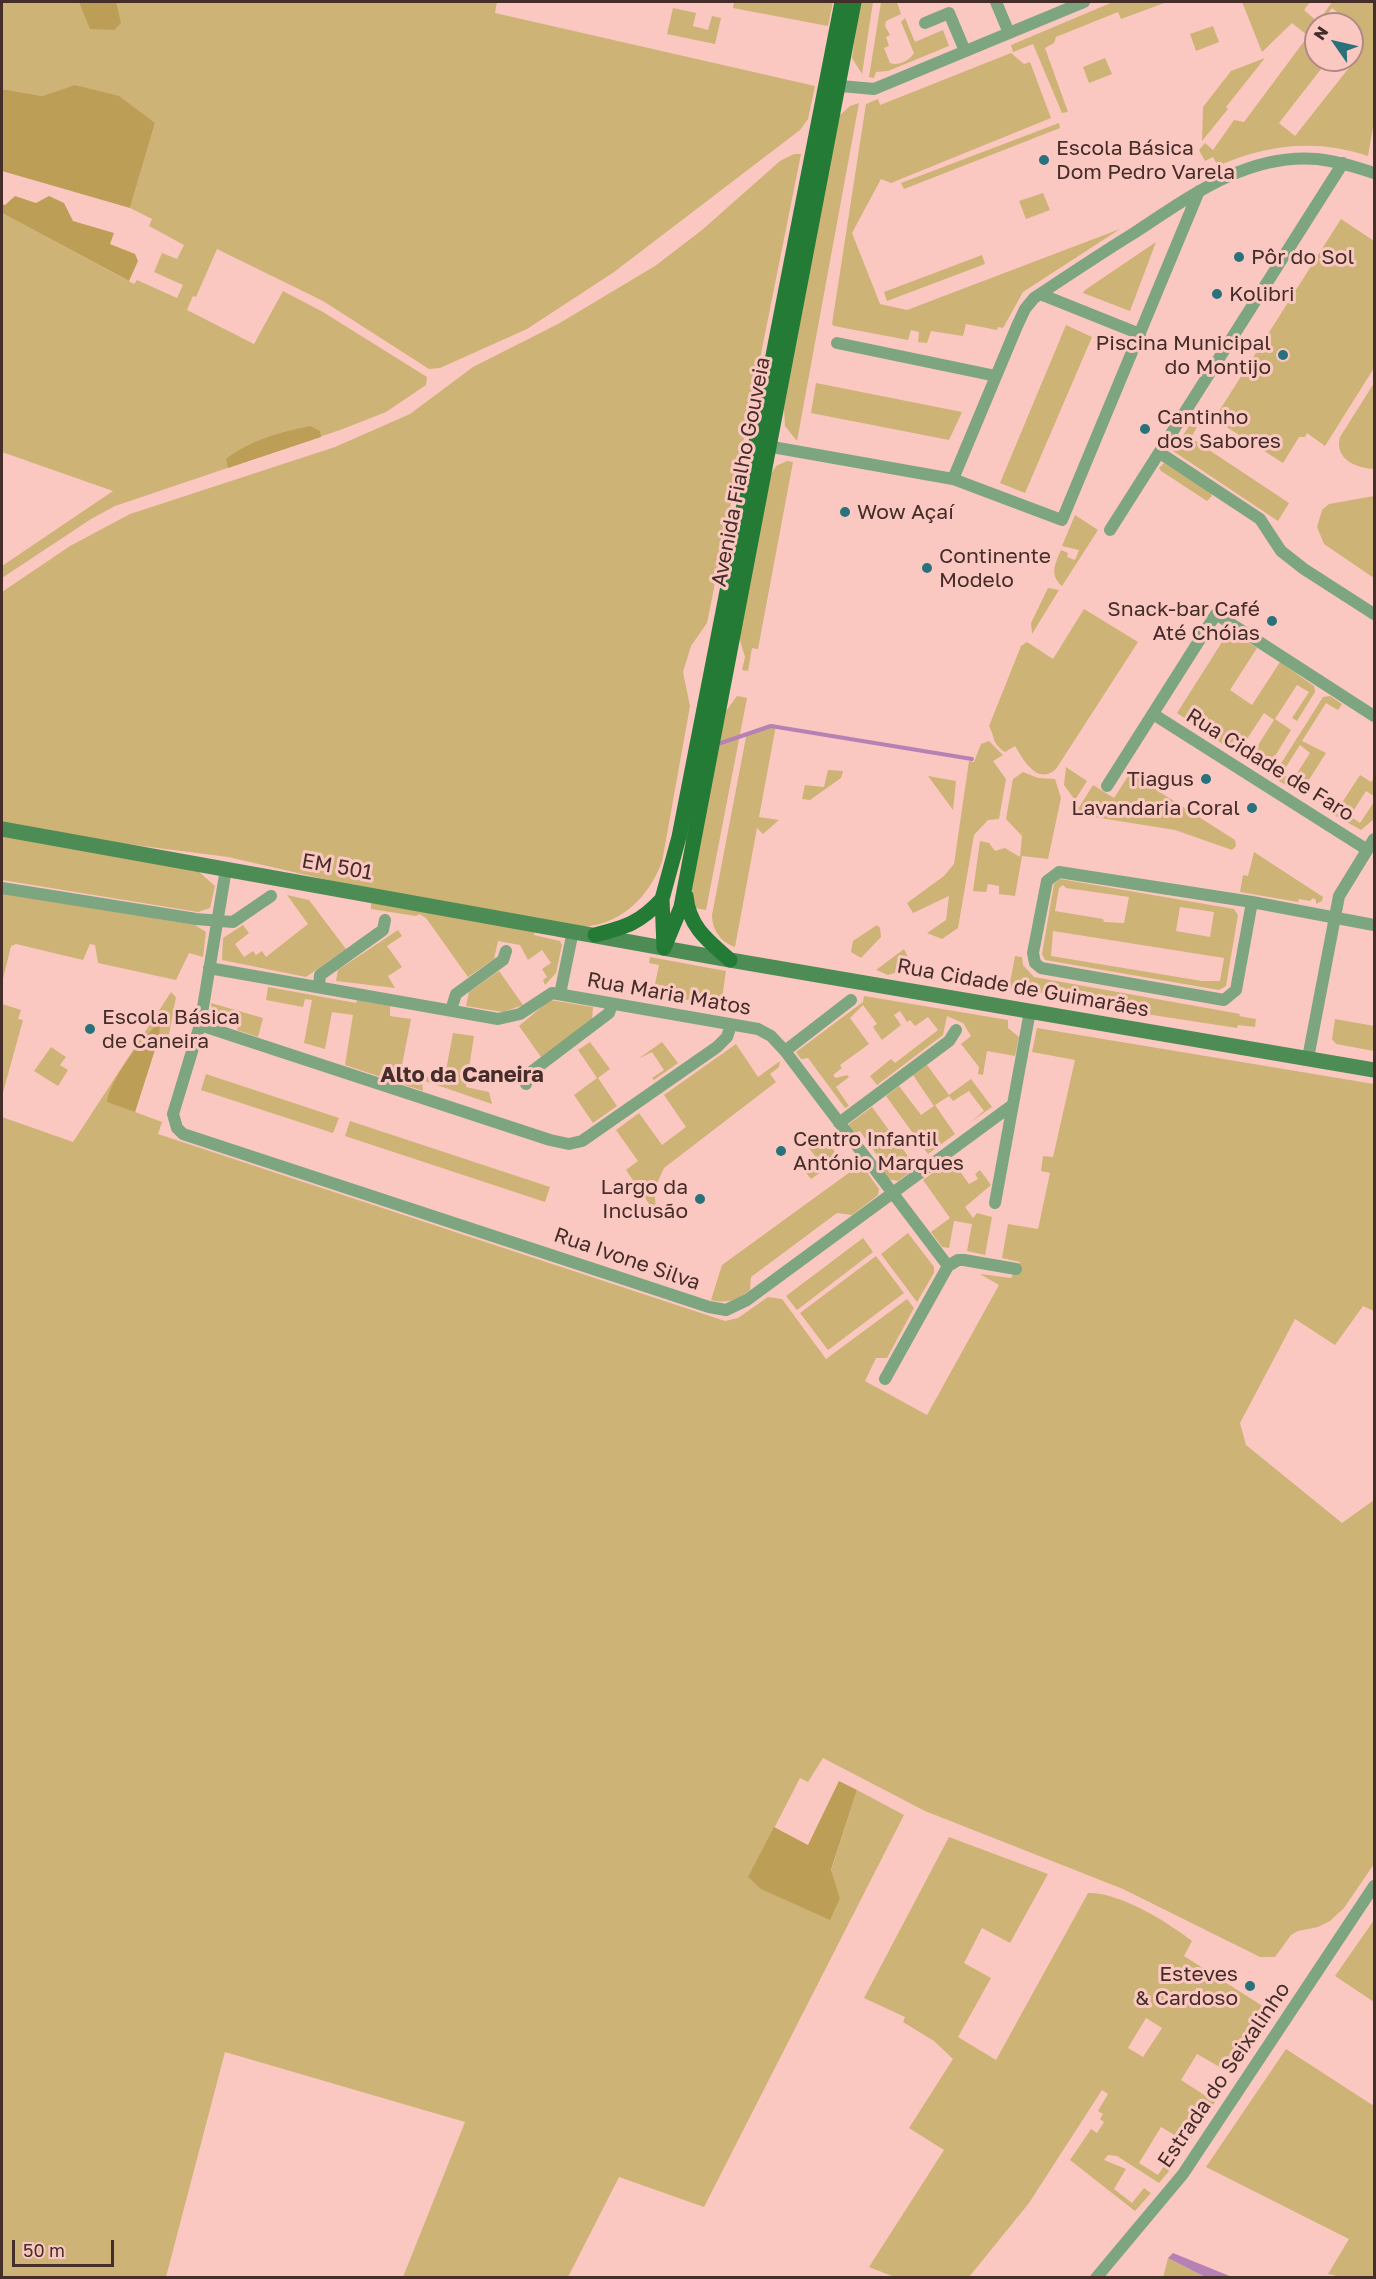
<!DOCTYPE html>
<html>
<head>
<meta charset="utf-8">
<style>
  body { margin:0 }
  #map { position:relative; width:1376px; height:2279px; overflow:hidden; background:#fbc8c1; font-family:"Golos Text",sans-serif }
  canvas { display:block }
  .frame { position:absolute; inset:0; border:3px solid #452d2a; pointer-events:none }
  .north { position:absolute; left:1304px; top:12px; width:60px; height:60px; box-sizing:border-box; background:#fbc8c1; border:2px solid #b28a85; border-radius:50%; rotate:304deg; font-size:16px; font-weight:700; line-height:24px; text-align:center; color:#452d2a }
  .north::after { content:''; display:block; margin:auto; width:21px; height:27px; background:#29727b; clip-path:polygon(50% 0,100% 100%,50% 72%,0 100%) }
  .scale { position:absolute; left:12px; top:2240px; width:102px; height:27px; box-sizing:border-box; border:3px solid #452d2a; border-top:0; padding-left:8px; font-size:18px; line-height:21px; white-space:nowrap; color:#452d2a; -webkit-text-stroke:4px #fbc8c1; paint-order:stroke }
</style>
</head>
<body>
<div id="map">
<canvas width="1376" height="2279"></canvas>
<div class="frame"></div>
<div class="north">N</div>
<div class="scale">50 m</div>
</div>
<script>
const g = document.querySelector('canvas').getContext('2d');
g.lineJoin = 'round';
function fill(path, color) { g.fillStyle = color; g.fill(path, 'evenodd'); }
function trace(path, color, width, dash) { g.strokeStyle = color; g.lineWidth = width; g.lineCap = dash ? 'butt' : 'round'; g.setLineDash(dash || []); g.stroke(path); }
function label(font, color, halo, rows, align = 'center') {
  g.font = font + ' "Golos Text",sans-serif'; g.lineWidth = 6; g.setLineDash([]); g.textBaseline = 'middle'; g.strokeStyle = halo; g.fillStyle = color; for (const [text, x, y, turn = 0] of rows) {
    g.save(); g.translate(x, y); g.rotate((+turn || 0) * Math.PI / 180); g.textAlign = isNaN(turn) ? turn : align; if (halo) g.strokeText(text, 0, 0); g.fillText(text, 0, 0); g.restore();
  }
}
const green = new Path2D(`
  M2 2H497L495 13 815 86 808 119 800 130 614 272 527 329 440 368 429 369 323 301 217 249 196 297 193 296 187 310 254 344 283 291 323 312 427 377 426 385 386 412 340 430 115 506 91 519 2 578V566L113 491 2 452V213L134 284 137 280 177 298 183 285 154 272 162 253 177 259 184 245 149 226 152 219 130 208 155 123 76 85 42 96 2 89Z
  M734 2H833L828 26 733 8Z
  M860 2H873L862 74 852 58Z
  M881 2H897L901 14 886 21 885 26 890 35 886 37 889 46 884 48 890 63C899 66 909 61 914 53L901 22 905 18 915 42 943 30 949 46 888 71 876 72 874 78 869 77Z
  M1113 2H1167L1121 19 1118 12 1056 37 1054 43 1045 48 1068 112 1062 113 1033 44 1013 52 1011 45Z
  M1242 2H1310L1304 10 1318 22 1332 2H1374V121L1368 156C1316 139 1268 144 1218 166L1213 157 1205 161 1199 150 1205 143 1213 150 1234 120 1244 122 1308 36 1292 23 1262 52ZM1332 8 1352 24V41L1363 50 1295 136 1279 123 1328 60H1316V25L1320 24Z
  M673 8 696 13 693 26 708 30 712 16 721 18 715 44 667 34Z
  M1213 26 1219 42 1196 51 1190 34Z
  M1011 53 1024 64 1030 62 1051 118 891 183 881 179 852 233 880 304 907 310 1120 229 1023 292 1003 328 998 327 997 330 966 324 963 336 931 331 927 343 918 342 919 332 911 330 908 340 834 326 832 324 866 104 878 99 880 105Z
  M1105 58 1112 74 1089 83 1083 67Z
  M1265 58 1226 107 1228 109 1202 141 1203 107 1231 71Z
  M859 103 797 441 785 426 784 408 839 116 850 106Z
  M1059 123 1060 128 904 189 901 183Z
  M794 154H801L707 623 691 646 683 672 690 706 662 862C648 897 624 922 585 927L389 894 228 857 2 828V592L70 546 130 514 335 447 410 414 473 367 558 324 655 266 702 230 780 161Z
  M1043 193 1050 210 1026 219 1019 201Z
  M1341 219 1374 241V368L1325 446 1307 433 1305 437H1299L1283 463 1214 419Z
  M1156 242 1130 311 1083 293 1085 290Z
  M982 255 985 264 887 301 884 292Z
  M1066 325 1092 337 1025 493 1000 483Z
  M816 383 962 412 949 440 811 413Z
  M1374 383V469C1356 468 1334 459 1340 437Z
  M1189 426 1197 427 1191 438 1289 503 1278 521 1173 451Z
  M787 461 793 462 758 649 752 648 748 671 742 670 745 657 739 637 770 476 776 466Z
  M1164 463 1211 493 1212 496 1207 501 1161 471 1159 468Z
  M1374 496V578L1324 544 1317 527 1322 510 1329 504Z
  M1075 515 1098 530 1062 586C1049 575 1055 564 1061 550L1068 553 1067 557 1075 560 1079 550 1062 546Z
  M1048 588 1059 590 1032 634 1031 623Z
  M1084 609 1138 642 1056 769C1037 786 1023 759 1015 746L1005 752C992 744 995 737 989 726L1021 646 1027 642 1053 659Z
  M1229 631 1257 648 1230 690 1252 705 1280 662 1314 686 1315 692 1297 721 1292 718 1309 692 1297 685 1275 719 1291 730 1267 769H1261L1248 761 1274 720 1264 713 1237 754 1177 713Z
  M737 696 747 698 706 910 695 908 691 884 726 711Z
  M1330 696 1342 704 1338 710 1326 703 1302 741 1326 753 1300 794 1276 779 1275 773 1323 697ZM1300 745 1310 753 1292 781 1282 773Z
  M770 724 776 725 759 817 779 820 763 834 757 828 735 947C721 942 712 930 712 915L747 732Z
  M989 741 1003 755 993 761 1006 779 999 819 988 820 974 835 958 928 942 939 927 933 946 920 949 896 913 913 907 903 944 876 954 864 969 761 974 762 981 744Z
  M1066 767 1087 781 1075 800 1064 785Z
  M828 770 843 771 841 778 810 800 802 799 805 785 824 787Z
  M1023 772 1038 778 1055 779 1061 798 1048 859 1022 856 1015 896 999 894V886L988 884 986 892 973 891 980 841 989 843 995 851 1005 848 1020 857 1022 836 1006 819 1013 779Z
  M1130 773 1235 840 1236 846 1232 850 1175 830 1075 814 1093 785 1114 798Z
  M1360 775 1371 782 1374 778V796L1366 791 1350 816 1360 823 1374 802V819L1361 830 1334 815Z
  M928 776 956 781 953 810Z
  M2 836 197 870 215 886 210 908 198 912 2 880Z
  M1254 852 1323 897 1322 901 1316 904V900L1313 898 1310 901 1299 899 1298 902 1240 892 1243 875 1248 876Z
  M1060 879 1234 909 1238 915 1226 986 1219 990 1045 960 1042 954 1054 884ZM1063 885 1066 888 1129 897 1124 923 1104 922 1103 919 1055 911 1059 888ZM1180 907 1214 912 1210 937 1176 931ZM1053 931 1224 958 1220 981H1202L1051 956Z
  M2 893 195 925 206 932 203 957 189 953 176 980 98 963 95 945 90 944 83 960 16 944 11 946 2 983Z
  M287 895 309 900 346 949 306 977 222 960 223 938 243 925 249 933 235 944 244 957 253 951 256 955 262 951 266 957 308 924Z
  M371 903 535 931 534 935 560 941 562 945 556 973 545 985 543 980 547 977 542 969 551 963 542 950 528 960 520 945 498 941 494 959 468 977 426 918 419 914 416 916 371 909Z
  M877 925 880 928 881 937 861 958 851 952 853 941Z
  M398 930 402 936 387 946 402 967 388 976 395 988 336 981 338 970Z
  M904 949 908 957 904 970 888 975 876 970Z
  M1015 956 1022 957 1023 965 1034 977 1240 1014 1239 1016 1256 1019 1255 1027 1238 1025 1237 1028 1068 1002V997L1009 988Z
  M650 957 726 971 721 1005 662 996 664 986 655 984 659 965 649 963Z
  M499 971 523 1005 503 1012 466 1006 469 992Z
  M268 987 356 1003 357 1000 390 1006V1016L411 1019 401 1070 444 1081 453 1033 474 1036 466 1087 489 1092 492 1104 422 1080 423 1091 345 1065 353 1015 332 1012 325 1049 304 1043 312 1000 305 999 303 1007 266 1000Z
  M171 992 176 997 168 1040 159 1037 135 1112 162 1122 158 1134 725 1321 738 1318 768 1297 782 1299 826 1359 907 1299 914 1308 887 1358H876L865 1381 927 1415 999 1285 980 1274 1011 1278 1020 1262 1002 1258 1008 1224 1038 1229 1050 1173 1041 1171 1043 1156 1053 1157 1075 1060 1032 1052 1037 1028 1374 1084V1311L1363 1306 1335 1345 1295 1319 1240 1423 1246 1445 1342 1523 1374 1500V1864L1344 1908 1330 1921 1318 1927 1298 1931 1291 1935 1275 1957H1260L1123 1889 925 1811 823 1758 808 1782 800 1778 749 1877 840 1898 831 1871 857 1790 904 1815 704 2207 619 2177 568 2277H403L465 2122 225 2052 166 2277H2V1117L73 1142Z
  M864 996 1008 1020V1028L1019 1037 1015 1056 987 1051 983 1075 978 1074 979 1067 961 1044 971 1036 963 1023 947 1016 943 1035 877 1085 870 1076 891 1059 895 1063 938 1030 928 1017 915 1026 910 1020 907 1022 900 1011 894 1015 901 1025 882 1040 873 1027 877 1024 863 1005 850 1018 869 1044 840 1065 842 1068 833 1075 836 1078 847 1075 849 1077 836 1087 849 1106 845 1108 808 1058 801 1059 796 1052 863 1002Z
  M550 1000 593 1007 592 1021 541 1057 519 1026Z
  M211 1003 263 1018 258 1037 237 1030 238 1026C221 1021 213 1019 211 1003Z
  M2 1004 21 1010 18 1019 23 1020 2 1096Z
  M1335 1019 1374 1026V1051L1336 1044 1332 1039Z
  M590 1042 610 1069 598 1078 617 1106 593 1123 574 1095 597 1078 578 1050Z
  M662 1042 678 1063 654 1080 652 1078 664 1070 652 1052 638 1059Z
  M736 1044 758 1077 780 1061 779 1067 770 1074 776 1082 664 1168 654 1190 656 1208 663 1220H660L626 1170 638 1161 616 1130 639 1113 662 1145 686 1127 664 1095Z
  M51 1047 66 1057 60 1065 68 1070 58 1086 34 1071Z
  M927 1065 949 1095 971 1079 992 1107 969 1123 984 1111 969 1091 953 1101 949 1096 935 1105 955 1134 928 1154 886 1096 899 1086 921 1115 934 1106 913 1075Z
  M206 1074 339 1118 333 1133 201 1090Z
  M872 1107 916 1167 898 1181 887 1179 875 1162 879 1158 860 1131 854 1133 849 1128V1124Z
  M350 1121 550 1187 545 1202 345 1136Z
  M823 1136 836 1153 825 1163 828 1167 811 1179 801 1166 815 1156 808 1147Z
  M951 1159 969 1184 978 1179 975 1174 980 1170 991 1185 965 1207 973 1218 977 1213 992 1217 985 1255 967 1251 972 1224 954 1221 949 1248 942 1247 931 1232 950 1218 923 1180Z
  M861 1164 879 1189 878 1195 852 1215 837 1213 751 1277 750 1290C738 1300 727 1304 711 1300L722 1265Z
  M908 1233 934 1267V1273L917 1302 881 1254Z
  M863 1238 873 1252 797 1310 786 1296Z
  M876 1256 904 1293 828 1350 800 1313Z
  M949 1837 1048 1874 1010 1943 982 1928 964 1963 991 1978 958 2037 996 2060 1088 1893C1119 1892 1168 1922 1192 1941L1184 1956 1272 2012 1234 2072 1225 2070 1197 2054 1181 2080 1215 2102 1188 2143 1161 2127 1139 2163 1158 2175 1168 2160 1175 2164 1159 2183 1117 2156 1108 2155 1104 2160 1126 2169 1114 2189 1132 2203 1144 2188 1151 2193 1135 2211 1070 2160 1091 2129 1097 2133 1104 2122 1100 2119 1103 2114 1098 2111 1108 2094 1102 2090 1029 2203 969 2277 897 2278 869 2267 944 2150 909 2128 953 2059 934 2041 903 2022 905 2017 864 1998ZM1146 2018 1162 2028 1143 2057 1128 2048Z
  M1374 1920V2002L1335 1976Z
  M1286 2049 1374 2106V2277H1342L1328 2274 1349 2239 1206 2167Z
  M1168 2258 1205 2277 1163 2278Z`);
const forest = new Path2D(`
  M79 2H116L121 23 114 30 90 29Z
  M75 85 119 96 155 123 130 208 2 171V89L42 96Z
  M15 196 36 203 49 196 64 203 73 221 114 233 110 244 135 254 138 261 129 281 2 213V204L5 205Z
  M310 426 320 431 321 437 228 468 226 459C250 440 281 432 310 426Z
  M160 1022 159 1037 135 1112 107 1102C110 1079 143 1037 160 1022Z
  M839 1781 857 1790 831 1870 840 1898 830 1920 761 1889 748 1877 774 1827 808 1845Z`);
const water = new Path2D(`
  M1173 2253 1232 2277H1205L1168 2258Z`);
const stream = new Path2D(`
  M721 743 771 726 972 759`);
const minor = new Path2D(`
  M996 2 1009 33
  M925 23 949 13 965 51
  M830 85 874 89 1084 2
  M1040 294 1140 334
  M837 343 996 376
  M761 445 953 479 1062 520 1199 191
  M1160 453 1260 519 1281 551 1304 569 1374 614
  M953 479 1017 326 1025 309 1034 298C1067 276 1100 254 1134 233 1189 197 1247 153 1317 159 1337 161 1356 167 1374 173
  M1110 530 1343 163
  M1153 714 1366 849
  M1107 786 1216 614 1374 716
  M226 869 200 1025 173 1114 177 1128 183 1134 709 1307 726 1310 747 1300 1011 1106
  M2 888 196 919 233 922 271 896
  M1252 902 1236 990 1224 1000 1041 968 1035 963 1033 953 1047 881 1059 872 1252 902 1374 925
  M209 968 498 1019 520 1014 552 993 758 1029 771 1036 785 1051 948 1266 958 1260H964L1016 1269
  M319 987 320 975 383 930 385 920
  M560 994 573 931
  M451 1010 456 994 503 960 506 951
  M200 1025 550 1140 569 1144 582 1141 717 1047 727 1037 731 1025
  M785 1051 851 1000
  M1308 1058 1339 896 1374 839
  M526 1084 527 1075 609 1013 612 1004
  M839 1123 949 1041 956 1030
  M995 1203 1030 1011
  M885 1379 948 1266
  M1096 2278 1183 2174 1374 1886`);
const secondary = new Path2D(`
  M2 829 730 960 1374 1070`);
const primary = new Path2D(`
  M686 896C689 927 708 941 730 960
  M595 935C626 927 640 923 662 899
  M664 947 662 899 679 837 842 2
  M664 948 681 907 854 2`);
const markers = [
  [1044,160,6,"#29727b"],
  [1239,257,6,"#29727b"],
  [1217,294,6,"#29727b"],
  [1283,355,6,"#29727b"],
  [1145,429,6,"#29727b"],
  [845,512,6,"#29727b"],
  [927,568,6,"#29727b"],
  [1272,621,6,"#29727b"],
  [1206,779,6,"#29727b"],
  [1252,808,6,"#29727b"],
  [90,1029,6,"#29727b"],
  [781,1151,6,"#29727b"],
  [700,1199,6,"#29727b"],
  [1250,1986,6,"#29727b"]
];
const poiNames = [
  ["Escola Básica",1056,148],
  ["Dom Pedro Varela",1056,172],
  ["Pôr do Sol",1251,257],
  ["Kolibri",1229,294],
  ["Piscina Municipal",1271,343,"right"],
  ["do Montijo",1271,367,"right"],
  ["Cantinho",1157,417],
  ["dos Sabores",1157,441],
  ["Wow Açaí",857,512],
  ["Continente",939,556],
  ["Modelo",939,580],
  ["Snack-bar Café",1260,609,"right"],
  ["Até Chóias",1260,633,"right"],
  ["Tiagus",1194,779,"right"],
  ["Lavandaria Coral",1240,808,"right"],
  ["Escola Básica",102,1017],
  ["de Caneira",102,1041],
  ["Centro Infantil",793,1139],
  ["António Marques",793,1163],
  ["Largo da",688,1187,"right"],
  ["Inclusão",688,1211,"right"],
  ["Esteves",1238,1974,"right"],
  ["& Cardoso",1238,1998,"right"]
];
const streetNames = [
  ["Avenida Fialho Gouveia",741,472,-79],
  ["Rua Cidade de Faro",1270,765,32],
  ["EM 501",337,867,10],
  ["Rua Cidade de Guimarães",1023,988,10],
  ["Rua Maria Matos",669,994,10],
  ["Rua Ivone Silva",627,1259,19],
  ["Estrada do Seixalinho",1224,2075,-56]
];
const neighbourhoodNames = [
  ["Alto da Caneira",462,1075]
];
fill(green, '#cdb376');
fill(forest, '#bd9e57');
fill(water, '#b681b5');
trace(stream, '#b681b5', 4);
trace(minor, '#7da680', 12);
trace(secondary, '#4d8d55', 15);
trace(primary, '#237b35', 15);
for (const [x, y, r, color] of markers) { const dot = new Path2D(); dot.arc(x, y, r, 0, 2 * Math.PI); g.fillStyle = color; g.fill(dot); trace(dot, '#fbc8c1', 2); }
label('21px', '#452d2a', '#fbc8c1', poiNames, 'left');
label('21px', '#452d2a', '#fbc8c1', streetNames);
label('bold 22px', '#452d2a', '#fbc8c1', neighbourhoodNames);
</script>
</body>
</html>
